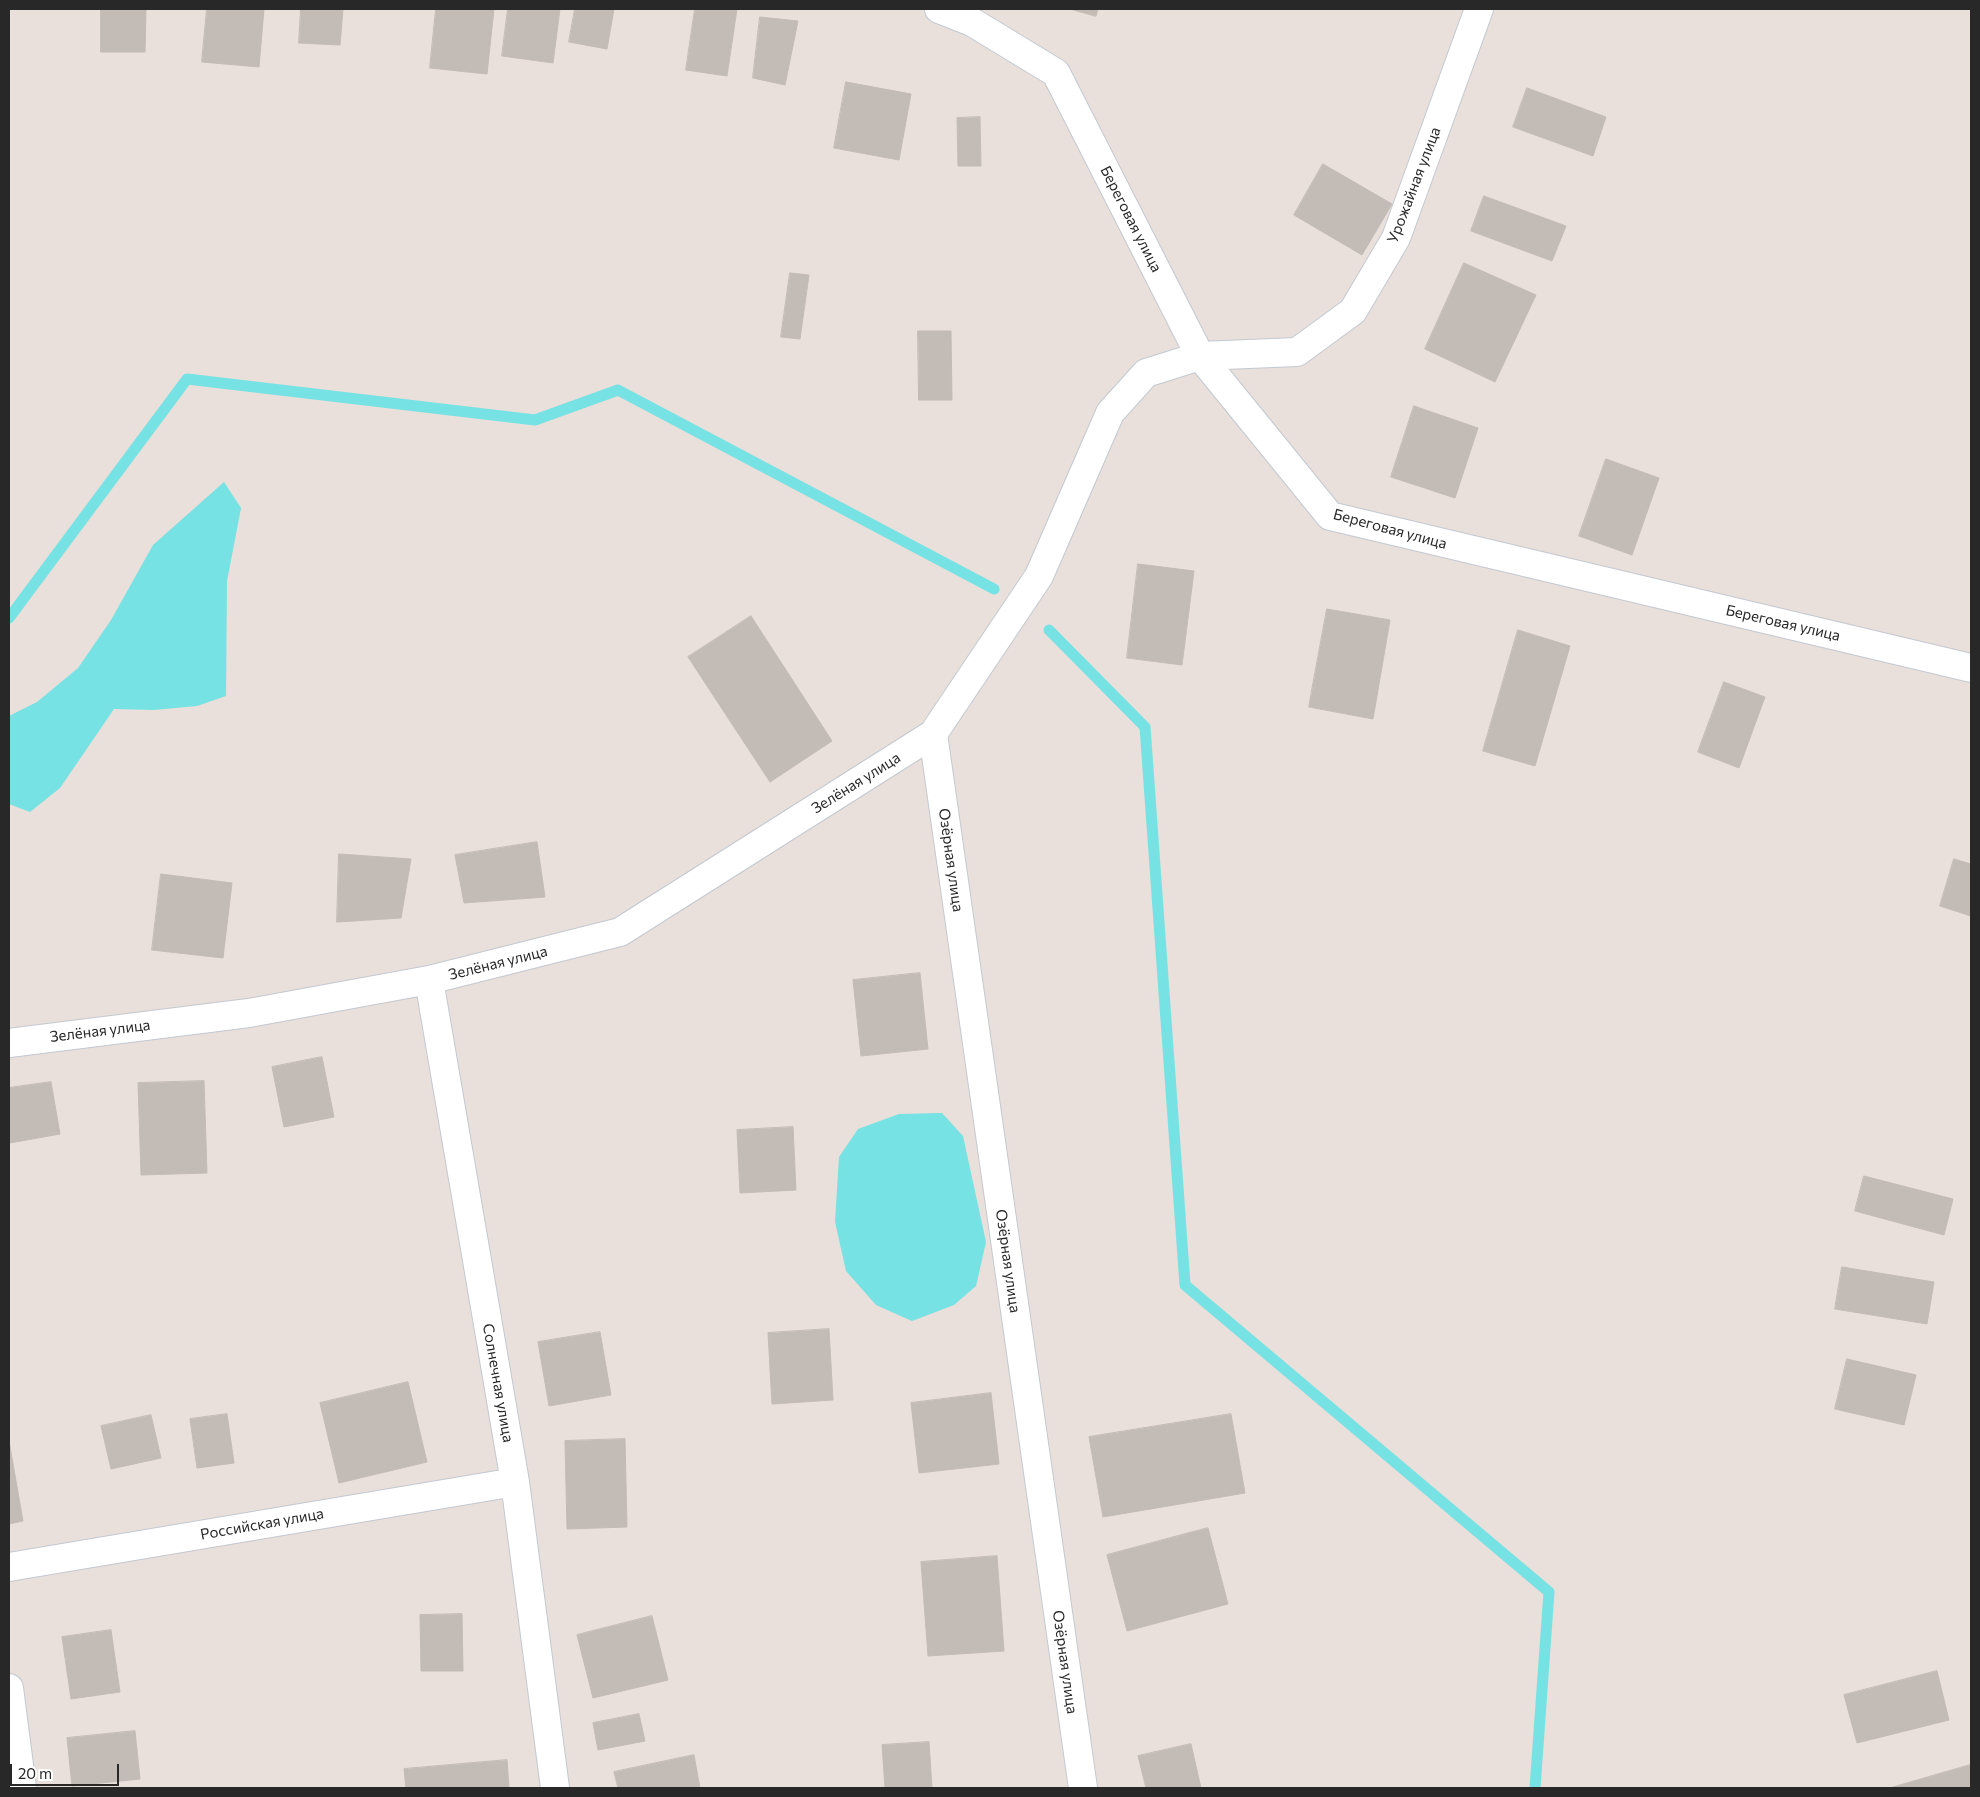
<!DOCTYPE html>
<html>
<head>
<meta charset="utf-8">
<style>
  body { margin:0 }
  #map { position:relative; width:1980px; height:1797px; overflow:hidden; background:#e9dfdb; font-family:Commissioner,sans-serif }
  canvas { display:block }
  .frame { position:absolute; inset:0; border:10px solid #282828; pointer-events:none }
  .scale { position:absolute; left:10px; top:1764px; width:109px; height:22px; box-sizing:border-box; border:2px solid #282828; border-top:0; padding-left:6px; font-size:15px; line-height:18px; white-space:nowrap; color:#282828; -webkit-text-stroke:4px #fff; paint-order:stroke }
</style>
</head>
<body>
<div id="map">
<canvas width="1980" height="1797"></canvas>
<div class="frame"></div>
<div class="scale">20 m</div>
</div>
<script>
const g = document.querySelector('canvas').getContext('2d');
g.lineJoin = 'round';
function fill(path, color) { g.fillStyle = color; g.fill(path, 'evenodd'); }
function trace(path, color, width, dash) { g.strokeStyle = color; g.lineWidth = width; g.lineCap = dash ? 'butt' : 'round'; g.setLineDash(dash || []); g.stroke(path); }
function label(font, color, halo, rows, align = 'center') {
  g.font = font + ' Commissioner,sans-serif'; g.lineWidth = 5; g.setLineDash([]); g.textBaseline = 'middle'; g.strokeStyle = halo; g.fillStyle = color; for (const [text, x, y, turn = 0] of rows) {
    g.save(); g.translate(x, y); g.rotate((+turn || 0) * Math.PI / 180); g.textAlign = isNaN(turn) ? turn : align; if (halo) g.strokeText(text, 0, 0); g.fillText(text, 0, 0); g.restore();
  }
}
const water = new Path2D(`
  M224 482 241 508 227 581 226 696 197 706 154 710 114 709 60 788 30 812 9 804V716L37 702 78 668 111 620 153 545Z
  M942 1113 963 1136 986 1242 976 1286 954 1305 912 1321 876 1305 846 1271 835 1222 839 1157 858 1129 899 1114Z`);
const stream = new Path2D(`
  M9 618 187 379 535 420 618 390 994 589
  M1049 630 1145 727 1185 1285 1549 1592 1535 1788`);
const building = new Path2D(`
  M101 9H146L145 52H101Z
  M207 9H264L259 67 202 62Z
  M301 9H343L340 45 299 43Z
  M436 9H494L487 74 430 68Z
  M508 9H560L553 63 502 56Z
  M575 9H614L607 49 569 42Z
  M695 9H737L727 76 686 70Z
  M1070 9H1098L1096 16Z
  M760 17 798 21 785 85 753 78Z
  M846 82 911 94 899 160 834 148Z
  M1527 88 1606 117 1593 156 1513 127Z
  M980 117 981 166H958L957 118Z
  M1323 164 1392 204 1362 255 1294 215Z
  M1484 196 1566 226 1552 261 1471 231Z
  M1464 263 1536 295 1495 382 1425 349Z
  M790 273 809 275 800 339 781 337Z
  M918 331H951L952 400H919Z
  M1414 406 1478 428 1455 498 1391 477Z
  M1606 459 1659 478 1632 555 1579 536Z
  M1138 564 1194 571 1182 665 1127 658Z
  M1327 609 1390 620 1373 719 1309 707Z
  M751 616 832 741 770 782 688 657Z
  M1518 630 1570 646 1535 766 1483 751Z
  M1724 682 1765 697 1739 768 1698 752Z
  M537 842 545 897 464 903 455 855Z
  M339 854 411 859 401 918 337 922Z
  M1954 859 1971 864V916L1940 906Z
  M161 874 232 883 223 958 152 950Z
  M920 973 928 1049 861 1056 853 980Z
  M322 1057 334 1117 284 1127 272 1067Z
  M204 1081 207 1173 141 1175 138 1083Z
  M51 1082 60 1134 10 1143 9 1088Z
  M793 1127 796 1190 740 1193 737 1130Z
  M1864 1176 1953 1199 1944 1235 1855 1211Z
  M1842 1267 1934 1282 1927 1324 1835 1309Z
  M829 1329 833 1400 772 1404 768 1333Z
  M600 1332 611 1395 549 1406 538 1342Z
  M1847 1359 1916 1375 1904 1425 1835 1409Z
  M408 1382 427 1462 339 1483 320 1403Z
  M991 1393 999 1464 919 1473 911 1403Z
  M227 1414 234 1463 197 1468 190 1419Z
  M1231 1414 1245 1493 1103 1517 1089 1437Z
  M151 1415 161 1458 111 1469 101 1426Z
  M625 1439 627 1527 567 1529 565 1441Z
  M9 1441 23 1521 9 1524Z
  M1208 1528 1228 1604 1127 1631 1107 1555Z
  M997 1556 1004 1651 928 1656 921 1562Z
  M462 1614 463 1671H421L420 1615Z
  M652 1616 668 1680 593 1698 577 1635Z
  M111 1630 120 1692 71 1699 62 1637Z
  M1937 1671 1949 1720 1857 1743 1844 1695Z
  M639 1714 645 1741 598 1750 593 1723Z
  M135 1731 140 1779 72 1786 67 1738Z
  M929 1742 932 1788H885L882 1745Z
  M1191 1744 1201 1788H1146L1138 1756Z
  M694 1755 700 1788H618L614 1772Z
  M507 1760 509 1788H406L404 1769Z
  M1970 1765 1971 1788H1890Z`);
const minor = new Path2D(`
  M939 9 972 22 1056 73 1200 356 1330 516 1971 668
  M933 734 1083 1788
  M429 980 515 1482 555 1788
  M9 1043 249 1013 429 980 620 932 933 734 1039 576 1110 413 1146 373 1200 356 1297 352 1353 311 1396 238 1479 9
  M9 1567 515 1482
  M9 1688 22 1788`);
const streetNames = [
  ["Урожайная улица",1414,185,-69],
  ["Береговая улица",1131,219,63],
  ["Береговая улица",1390,529,15],
  ["Береговая улица",1783,623,13],
  ["Зелёная улица",856,783,-32],
  ["Озёрная улица",951,860,82],
  ["Зелёная улица",498,963,-14],
  ["Зелёная улица",100,1031,-7],
  ["Озёрная улица",1008,1261,82],
  ["Солнечная улица",498,1383,80],
  ["Российская улица",262,1524,-10],
  ["Озёрная улица",1065,1662,82]
];
fill(water, '#76e2e3');
trace(stream, '#76e2e3', 11);
fill(building, '#c2bbb6');
trace(building, '#c4bbb5', 1);
trace(minor, '#c3c9d1', 30);
trace(minor, '#fff', 28);
label('15px', '#282828', '#fff', streetNames);
</script>
</body>
</html>
